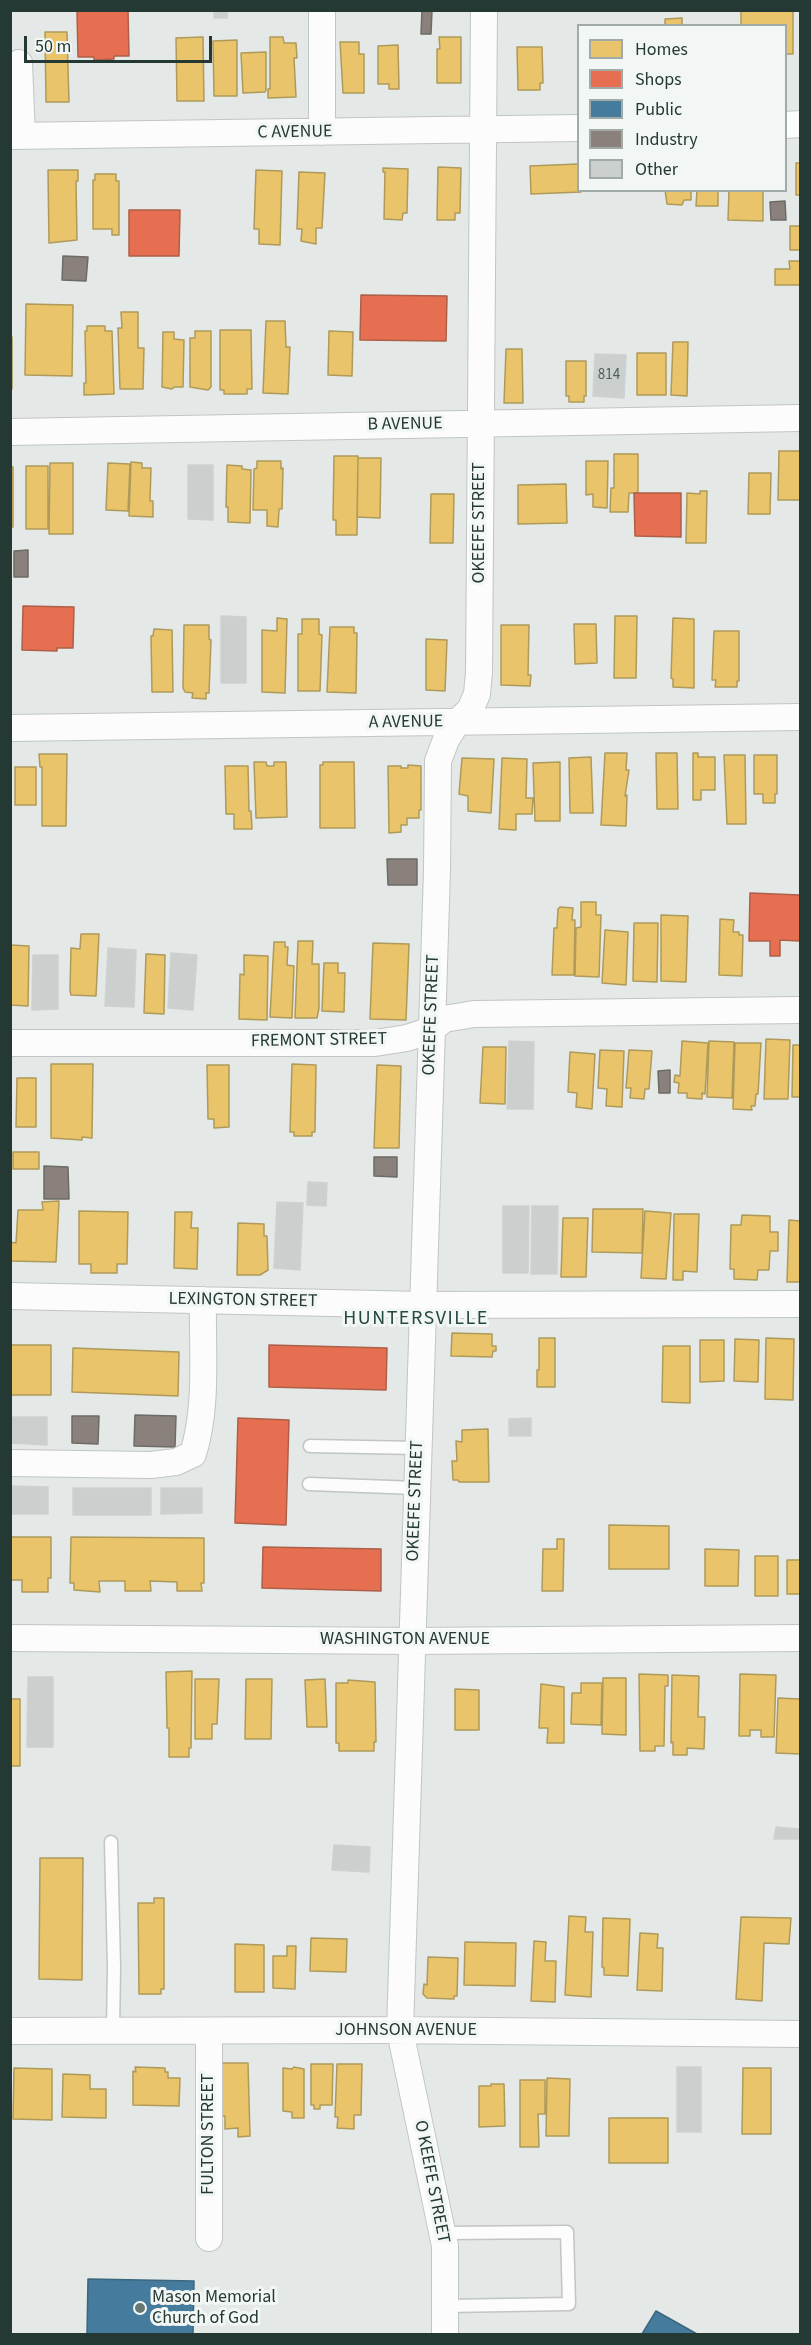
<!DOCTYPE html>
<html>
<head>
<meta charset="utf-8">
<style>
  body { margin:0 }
  #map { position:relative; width:811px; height:2345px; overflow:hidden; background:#e4e8e6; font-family:"Source Sans 3",sans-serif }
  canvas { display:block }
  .frame { position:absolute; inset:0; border:12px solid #253934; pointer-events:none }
  .legend { position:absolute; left:577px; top:24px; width:210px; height:168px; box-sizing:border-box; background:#f2f7f5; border:2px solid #a0aba8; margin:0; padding:8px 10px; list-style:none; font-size:18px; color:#253934 }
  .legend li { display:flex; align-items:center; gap:12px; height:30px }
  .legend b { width:30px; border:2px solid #a0aba8 }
  .scale { position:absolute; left:24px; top:36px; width:188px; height:27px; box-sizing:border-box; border:3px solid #253934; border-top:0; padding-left:8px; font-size:18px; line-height:21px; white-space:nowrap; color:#253934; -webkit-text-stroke:4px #f2f7f5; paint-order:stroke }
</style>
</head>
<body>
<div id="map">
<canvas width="811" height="2345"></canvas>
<div class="frame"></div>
<ul class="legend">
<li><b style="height:16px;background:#e9c46a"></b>Homes</li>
<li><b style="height:16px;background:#e76f51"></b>Shops</li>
<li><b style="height:16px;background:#457b9d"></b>Public</li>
<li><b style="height:16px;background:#8a817c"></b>Industry</li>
<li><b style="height:16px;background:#cbd0ce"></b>Other</li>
</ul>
<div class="scale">50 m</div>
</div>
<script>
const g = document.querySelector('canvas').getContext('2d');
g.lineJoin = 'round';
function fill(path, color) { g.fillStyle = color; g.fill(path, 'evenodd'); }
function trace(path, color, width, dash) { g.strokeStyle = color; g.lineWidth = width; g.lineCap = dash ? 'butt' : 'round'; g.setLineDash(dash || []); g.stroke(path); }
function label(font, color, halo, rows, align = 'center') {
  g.font = font + ' "Source Sans 3",sans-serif'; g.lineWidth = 6; g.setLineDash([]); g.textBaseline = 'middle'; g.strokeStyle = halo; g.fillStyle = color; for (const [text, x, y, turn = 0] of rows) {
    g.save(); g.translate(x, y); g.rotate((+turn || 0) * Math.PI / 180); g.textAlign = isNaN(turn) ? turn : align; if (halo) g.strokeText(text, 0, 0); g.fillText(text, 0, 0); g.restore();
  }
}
const homes = new Path2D(`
  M793 10V54H786V26H741V11Z
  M682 18V26H665V19Z
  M45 32H67L69 102H46Z
  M203 37 204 101H177L176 38Z
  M270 37H283L284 43H296L297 58H294L296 97 268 98V89H270Z
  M439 37H461V83H437V49H440Z
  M237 40V96H214L213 41Z
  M340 42H359V54H364V93H343Z
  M398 45 399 89H389V84H378V46Z
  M517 47H542L543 83H540V90H518Z
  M266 52V90L265 92 243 93 241 53Z
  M796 163H800V195H796Z
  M578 164V190L581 192 531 194 530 166Z
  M438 167 461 168 460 213H455V220H437Z
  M383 168 408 169 407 213H403L402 220 384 219 385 172H383Z
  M48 170H78V181H76L77 240 49 243Z
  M256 170 282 171 280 245 259 244V229H254Z
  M299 172 325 173 322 228H316V244L301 241 302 229H297Z
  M95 174H116V181H119V235H112V229H93V180H95Z
  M665 190H691V200H684L682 205 667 204Z
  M697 190H718V206H696Z
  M729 190H763V221L728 220Z
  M790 226H800V250H790Z
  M789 261H800V285H775V269H790Z
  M26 304 73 305 72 376 25 375Z
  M121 312H138V348H144L143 389H120L118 328H122Z
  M266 321H285L286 347H290L288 394 263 393Z
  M87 326H105V331H112L114 394 84 395V383H86L85 331H87Z
  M220 330H251L252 389H247V394H224V390H220Z
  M195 331H211V387L208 390 190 387V338H195Z
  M329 331 353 332 352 376 328 375Z
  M163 332H174V339L184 340 183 387H174L172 389 162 387Z
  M10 337H12V389L10 388Z
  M673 342H688L687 396 671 395Z
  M506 349H522L523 403H504Z
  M637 353H666V395H637Z
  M566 361H586V396H584V402H569V396H566Z
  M779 451H800V500H778Z
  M614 454H638V493H629L628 512H610L611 488H614Z
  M334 456H358L357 535H336V520H333Z
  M358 458H381L380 518 357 517Z
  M257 461H281V469L283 468 282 509H279L278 527 267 526V510H253L254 469 257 468Z
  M586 461H608L607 508 593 507V494L586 495Z
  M131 462 142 463V468H151L150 501H153V517L129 516Z
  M50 463H73V534H49Z
  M108 463 130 464 128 511 106 510Z
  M227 465 242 466V469L251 470 250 523 228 522V507H226Z
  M26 466H48V529H26Z
  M10 467H13V527H10Z
  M749 473H771L770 514H748Z
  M566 484 567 523 518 524V485Z
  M700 491H707L706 543H686L687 493 700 494Z
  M431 494H454L453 543H430Z
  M615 616H637L636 678H614Z
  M277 618 287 619 285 693 262 692V630L277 631Z
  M673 618 694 619V688L673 687V679L671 678Z
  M302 619H319V634L322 635 320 691H298V634H302Z
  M574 624H596L597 663 575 664Z
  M184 625H209V639L211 640 209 693H206V699L192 698 193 693 185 692 183 688Z
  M501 625H529L528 675H531L530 686 501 685Z
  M330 627H354V633H357L356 693 327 692Z
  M154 629 172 630 173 692H152L151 636H153Z
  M714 631H739V681H737V687H715L716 680H712Z
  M426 639 447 640 445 691 426 690Z
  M605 753H627L626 770H629L625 796 627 795 626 826 601 825Z
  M656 753H677L678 809H657Z
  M693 753H698V757H715V790H701V800H693Z
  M39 754H67L66 826H42V767H40Z
  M724 755H745L746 824H727Z
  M754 755H777V794H775V803H763V794H754Z
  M591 757 593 813H570L569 758Z
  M462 758 494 759 491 813 468 811V796L459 794Z
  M502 758 527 759 526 798H533L532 814H516V830L499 829Z
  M254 762H266L267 766H274V762H286L287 817 256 818Z
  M323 762H354L355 828H320V765H323Z
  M560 762V821H535L533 763Z
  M408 765 421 766V810H419V818H407V825H401V832L389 833 388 766H401V768H408Z
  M225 766H248L249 811H251L252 829H234V814H226Z
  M15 767H36V805H15Z
  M581 902H596V915H601L599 977 575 976 576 928 581 927Z
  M560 907 573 908 572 920H575L574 975H552L554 928H557L558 909Z
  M661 915 688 916 686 982 661 981Z
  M720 919 734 920 733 932H739V935H743L742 976 719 975Z
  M634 923H658L657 982 633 981Z
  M605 930 628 932 626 985 602 983Z
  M81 934H99L96 996 71 995 70 990 71 948 80 949Z
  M298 941H313L312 964H319V1008L317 1018H295Z
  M274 942H285V947H288L287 965 294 966 292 1018 270 1017Z
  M373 943 409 944 406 1020 370 1019Z
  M10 945 29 946 28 1006 10 1005Z
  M146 954 165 955 164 1014 144 1013Z
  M244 955 268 956 267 1020 239 1019 240 974 244 975Z
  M324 963H338V973H345L344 1012 322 1011Z
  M766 1039 790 1040 788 1099H764Z
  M682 1041 708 1043 705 1094 702 1093V1099L687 1098V1093H678L679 1083 674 1082 675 1075 680 1076Z
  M709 1041 734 1042 732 1098 707 1097Z
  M735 1043H761L758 1094H756L755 1106H751L752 1110 733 1109Z
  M793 1045H800V1097H792Z
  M483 1047H506L505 1104 480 1103Z
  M600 1050 624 1051 622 1107 606 1106 607 1089 598 1088Z
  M629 1050 652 1051 649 1089H645L644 1099 630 1098 631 1088H626Z
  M570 1052 595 1054 592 1109 576 1107 577 1093 568 1092Z
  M51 1064H93L92 1138 82 1137V1140L51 1138Z
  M292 1064 316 1065 315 1132H312V1136H294V1132H290Z
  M207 1065H229V1127L214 1128V1119H208Z
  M377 1065 401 1066 399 1148H374Z
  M17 1078H36V1127H16Z
  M13 1152H39V1169H13Z
  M59 1201 56 1262 10 1261V1242L16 1243 18 1210H43L42 1202Z
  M593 1209H643L642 1253 592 1252Z
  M79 1211 128 1212 127 1264H117V1273H91V1264H79Z
  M645 1211 671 1213 666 1279 641 1278Z
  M175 1212H192L191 1228H198L197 1269 174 1268Z
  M674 1214H699L697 1272 683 1271V1280H673Z
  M742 1215 770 1216V1232H778V1251H770L769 1270H758L757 1280 734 1279V1269H730L731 1225H741Z
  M563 1218H588L586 1277H561Z
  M789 1220 800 1221V1282H787Z
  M238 1223 264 1224V1236H267L268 1270 260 1275H237Z
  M452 1333 492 1334V1346H496V1351H493L492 1357 451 1356Z
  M539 1338H555V1387H537V1370H539Z
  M766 1338 794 1339 793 1400 765 1399Z
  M735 1339 759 1340 758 1382 734 1381Z
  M700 1340H724V1381L700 1382Z
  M10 1345H51V1395H10Z
  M663 1346H690V1403L662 1402Z
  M73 1348 179 1352 178 1396 72 1392Z
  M488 1429 489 1482H459L458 1480H453L452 1461H457L456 1441 462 1442V1430Z
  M609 1525 669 1526V1569H609Z
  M10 1537H51V1578H48V1592H22V1580H10Z
  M71 1537 204 1538V1583H201L202 1591H177V1582L150 1581 151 1591H125V1581H99L100 1592 74 1590V1583H70Z
  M557 1539H564L563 1591H542L543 1549H557Z
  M705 1549 739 1550 738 1586H705Z
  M755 1556H778V1596H755Z
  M787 1560H800V1594H787Z
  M192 1671 191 1748H189V1757H169V1728H167L166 1672Z
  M639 1674 668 1675V1686H665L664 1746H655V1751H640Z
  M740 1674 776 1675 774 1737H761V1730H750V1736H739Z
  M672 1675 699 1676 698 1717H705L704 1749 687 1748V1755H673V1742L671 1743Z
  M603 1678H626V1735L602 1734Z
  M195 1679H219L217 1724H212V1739H195Z
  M246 1679H272L271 1739H245Z
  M325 1679 327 1727H307L305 1680Z
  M348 1680 375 1682 376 1742H374V1751H339V1743H336V1683H348Z
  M581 1683H602L601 1725 571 1724 572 1693H581Z
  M541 1684 564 1687V1743H547L548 1728H539Z
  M455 1689 479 1690V1730H455Z
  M778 1698 800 1699V1754L776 1753Z
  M10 1699H20V1766H10Z
  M40 1858H83L82 1980 39 1979Z
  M154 1898H164V1989H161V1994H139L138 1903H154Z
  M569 1916 586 1917 585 1932H593L591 1997 565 1995Z
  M741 1917 791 1918 789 1944 764 1943 762 2001 736 1999Z
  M603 1918 630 1919 628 1976 604 1975V1968L602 1967Z
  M640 1933 658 1934 657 1948H663L662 1991 637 1990Z
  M311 1938 347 1939 346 1972 310 1971Z
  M534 1941 546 1942 545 1961H556L555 2002 531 2001Z
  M465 1942 516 1943 515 1986 464 1985Z
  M235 1944 264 1945V1992H235Z
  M287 1946H296L295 1989 273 1988V1956H287Z
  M428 1957 458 1958 457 1996H454V1999L427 1998 423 1994 424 1984 427 1985Z
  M220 2063H248L250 2136 238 2137V2128L225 2129V2116H222Z
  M311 2064H333L332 2105H320V2109H314V2105H311Z
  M337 2064H362L361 2115H354V2129L337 2128 338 2117H335Z
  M135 2067 165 2068V2072H168V2078H180L179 2106 133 2105V2071L136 2072Z
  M294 2067 304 2069V2118H292V2112L283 2111V2068L292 2069Z
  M14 2068 52 2069V2120L13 2119Z
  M743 2068H771V2134H742Z
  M63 2074 90 2075V2089H106V2118L62 2117Z
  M547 2078 570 2079 569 2136H546Z
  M520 2080H545V2114H538L539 2147H520Z
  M491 2084H504L505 2126 479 2127V2086H491Z
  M609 2118H668V2163H609Z`);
const shops = new Path2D(`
  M128 10 129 56H114V59L94 60V57H78L77 11Z
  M129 210H180L179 256H129Z
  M361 295 447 296 446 341 360 340Z
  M634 493H681V537L635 536Z
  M23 606 74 607 73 648H57V651L22 650Z
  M750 893 800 895V941L780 940V956H770V941H749Z
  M269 1345 387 1348 386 1390 269 1387Z
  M238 1418 289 1420 286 1525 235 1523Z
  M263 1547 381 1549V1591L262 1588Z`);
const public = new Path2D(`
  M88 2279 194 2281 193 2334H87Z
  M656 2311 697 2334H642Z`);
const industry = new Path2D(`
  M422 10H432L431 34H421Z
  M785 201 786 220H771L770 202Z
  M63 256 88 257 86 281 62 280Z
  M28 550V577H14V551Z
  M387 859H417V885H388Z
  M670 1070V1093H659L658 1071Z
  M374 1157H397V1177L374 1176Z
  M44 1166 68 1167 69 1199H44Z
  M135 1415 176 1416 175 1447 134 1446Z
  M72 1416H99L98 1444 72 1443Z`);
const building = new Path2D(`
  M214 10H228L227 18H214Z
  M595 354 626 355 624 398 593 396Z
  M188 465H213V520L188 519Z
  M221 616 246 617V683H221Z
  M108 948 136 950 134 1007 105 1006Z
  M171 953 197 955 193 1010 168 1008Z
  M33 955H58V1009L32 1010Z
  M509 1041 534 1042 533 1109H507Z
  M308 1182 327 1183 326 1206 307 1205Z
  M277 1202 303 1203 300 1270 274 1268Z
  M503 1206H529L528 1273H503Z
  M532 1206H558L557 1274H531Z
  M10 1417H47V1445L10 1443Z
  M531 1418V1436H509V1419Z
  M10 1486 48 1487V1514H10Z
  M73 1488H151V1515H73Z
  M161 1488H202V1513L161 1514Z
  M28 1677H53V1747H27Z
  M776 1827 800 1829 798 1839H774Z
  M334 1845 370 1847 369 1872 332 1870Z
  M677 2067H701V2132H677Z`);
const service = new Path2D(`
  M310 1446 418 1448
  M309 1484 417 1488
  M111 1842 114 1967 113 2031
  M443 2233 567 2232 569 2304 445 2306`);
const minor = new Path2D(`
  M19 63 22 136
  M786 125 800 124
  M322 132V10
  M10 136 578 128
  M10 432 800 418
  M10 728 800 717
  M10 1043H375L407 1038 431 1030 444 1019 474 1014 800 1010
  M10 1296 423 1305 800 1304
  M10 1463 151 1465 176 1462 193 1454C208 1406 202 1351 203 1300
  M10 1638 412 1641 800 1638
  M10 2031 388 2030 800 2034
  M209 2238V2031
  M445 2334V2246L400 2031 437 871 438 761 446 740 457 722 470 710 477 694 479 672 484 10`);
const markers = [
  [140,2308,6,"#687672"]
];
const numberNames = [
  ["814",609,376]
];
const streetNames = [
  ["C AVENUE",295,133,-1],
  ["B AVENUE",405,425,-1],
  ["OKEEFE STREET",480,523,-90],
  ["A AVENUE",406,723,-1],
  ["OKEEFE STREET",432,1015,-88],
  ["FREMONT STREET",319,1041,-1],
  ["LEXINGTON STREET",243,1301,1],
  ["OKEEFE STREET",416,1501,-88],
  ["WASHINGTON AVENUE",405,1640],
  ["JOHNSON AVENUE",406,2031],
  ["FULTON STREET",209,2134,-90],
  ["O KEEFE STREET",431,2182,79]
];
const poiNames = [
  ["Mason Memorial",152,2298],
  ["Church of God",152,2319]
];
const neighbourhoodNames = [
  ["HUNTERSVILLE",416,1320]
];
fill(homes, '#e9c46a');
trace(homes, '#ae9a5a', 1.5);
fill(shops, '#e76f51');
trace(shops, '#ad5f48', 1.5);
fill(public, '#457b9d');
trace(public, '#3b677e', 1.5);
fill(industry, '#8a817c');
trace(industry, '#6c6b66', 1.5);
fill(building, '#cbd0ce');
trace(building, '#cdd1cf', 1.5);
trace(service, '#c1c5c3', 15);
trace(minor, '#c1c5c3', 28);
trace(service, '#fbfcfb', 12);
trace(minor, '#fbfcfb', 26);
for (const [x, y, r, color] of markers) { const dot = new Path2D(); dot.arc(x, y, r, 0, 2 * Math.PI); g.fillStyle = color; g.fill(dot); trace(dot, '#f2f7f5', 2); }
label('15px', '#4f605b', null, numberNames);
label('18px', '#253934', '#f2f7f5', streetNames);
label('18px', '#253934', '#f2f7f5', poiNames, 'left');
g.letterSpacing = '1.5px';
label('20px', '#234941', '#f2f7f5', neighbourhoodNames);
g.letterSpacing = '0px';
</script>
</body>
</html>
